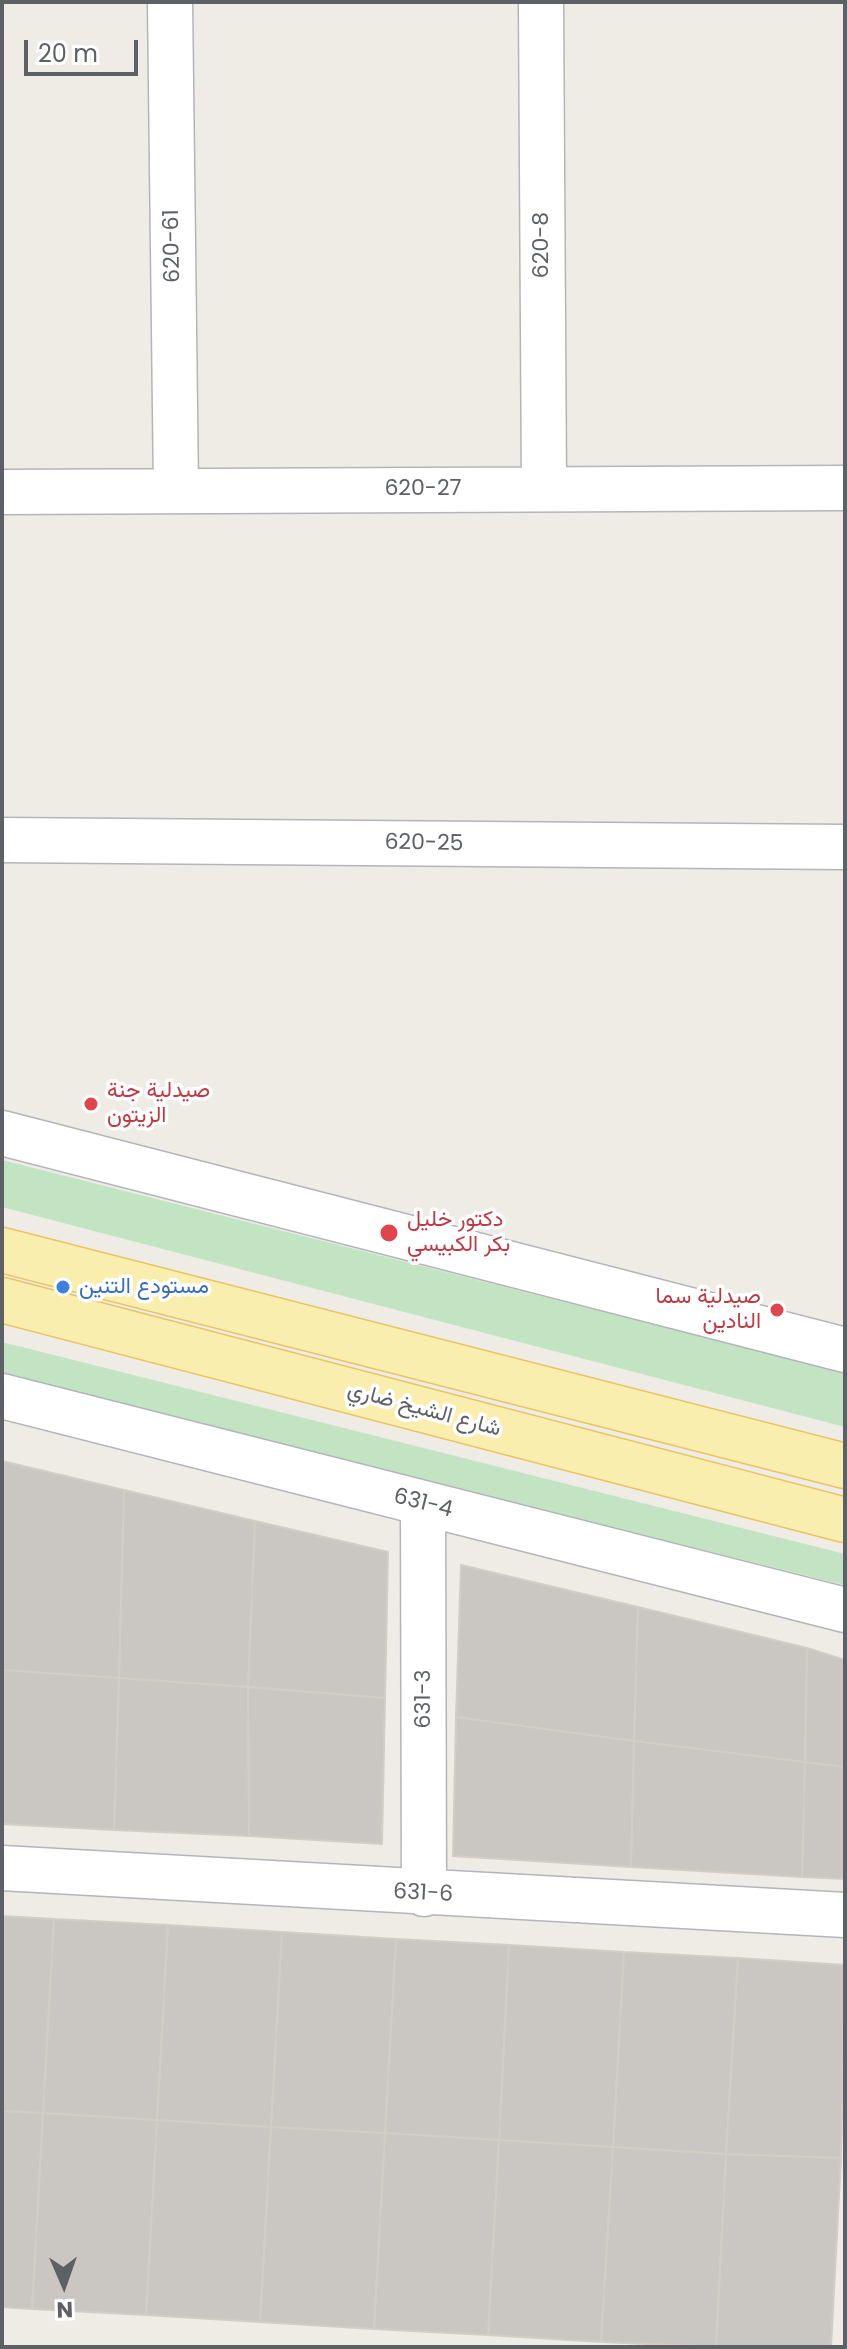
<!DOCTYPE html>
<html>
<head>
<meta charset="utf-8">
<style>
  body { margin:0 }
  #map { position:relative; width:847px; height:2349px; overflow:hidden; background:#eeece5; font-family:Poppins,sans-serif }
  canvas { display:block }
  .frame { position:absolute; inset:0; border:4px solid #5d6064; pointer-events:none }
  .north { position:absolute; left:24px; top:2245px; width:80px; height:80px; -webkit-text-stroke:6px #fff; paint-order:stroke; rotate:178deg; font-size:22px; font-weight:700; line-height:32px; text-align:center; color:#5d6064 }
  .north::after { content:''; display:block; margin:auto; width:28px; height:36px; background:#5d6064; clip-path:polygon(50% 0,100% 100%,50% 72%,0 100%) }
  .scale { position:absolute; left:24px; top:40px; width:114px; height:36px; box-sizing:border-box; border:4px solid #5d6064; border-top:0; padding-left:10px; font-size:24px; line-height:28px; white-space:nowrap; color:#5d6064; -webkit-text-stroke:6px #fff; paint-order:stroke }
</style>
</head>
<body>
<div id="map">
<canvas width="847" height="2349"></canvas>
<div class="frame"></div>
<div class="north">N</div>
<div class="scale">20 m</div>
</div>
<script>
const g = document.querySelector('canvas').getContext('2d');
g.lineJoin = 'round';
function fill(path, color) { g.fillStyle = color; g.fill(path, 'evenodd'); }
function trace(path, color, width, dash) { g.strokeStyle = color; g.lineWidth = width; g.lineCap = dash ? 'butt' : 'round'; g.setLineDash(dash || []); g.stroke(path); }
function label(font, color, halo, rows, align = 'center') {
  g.font = font + ' Poppins,Vazirmatn,sans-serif'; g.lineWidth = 7; g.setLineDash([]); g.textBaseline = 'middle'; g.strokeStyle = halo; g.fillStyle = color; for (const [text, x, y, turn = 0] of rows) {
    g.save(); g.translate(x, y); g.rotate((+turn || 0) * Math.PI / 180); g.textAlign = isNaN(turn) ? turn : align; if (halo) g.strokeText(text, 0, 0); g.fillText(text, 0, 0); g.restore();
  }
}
const green = new Path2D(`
  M2 1160 845 1373V1427L2 1207Z
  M2 1342 845 1554V1585L2 1375Z`);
const building = new Path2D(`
  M2 1461 124 1490 119 1678 2 1670Z
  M124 1490 255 1521 248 1687 119 1678Z
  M255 1521 388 1552 385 1698 248 1687Z
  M461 1565 638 1607 634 1741 456 1717Z
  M638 1607 807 1648 805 1762 634 1741Z
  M807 1648 845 1660V1767L805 1762Z
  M2 1670 119 1678 114 1830 2 1824Z
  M119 1678 248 1687 249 1836 114 1830Z
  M248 1687 385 1698 382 1844 249 1836Z
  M456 1717 634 1741 631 1867 453 1856Z
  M634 1741 805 1762 802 1877 631 1867Z
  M805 1762 845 1767V1879L802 1877Z
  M2 1916 54 1919 43 2113 2 2111Z
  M54 1919 168 1925 157 2120 43 2113Z
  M168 1925 282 1932 271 2127 157 2120Z
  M282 1932 396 1939 385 2133 271 2127Z
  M396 1939 509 1945 499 2140 385 2133Z
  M509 1945 624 1952 613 2147 499 2140Z
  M624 1952 738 1958 726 2154 613 2147Z
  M738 1958 845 1965 841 2158 726 2154Z
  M2 2111 43 2113 32 2309 2 2307Z
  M43 2113 157 2120 146 2315 32 2309Z
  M157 2120 271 2127 260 2322 146 2315Z
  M271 2127 385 2133 374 2329 260 2322Z
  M385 2133 499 2140 488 2335 374 2329Z
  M499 2140 613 2147 601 2342 488 2335Z
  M613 2147 726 2154 716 2347 601 2342Z
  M726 2154 841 2158 831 2347H716Z`);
const street = new Path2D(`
  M170 2 176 491
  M541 2 544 488
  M2 492 845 488
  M2 840 845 847
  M2 1133 845 1350
  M2 1396 845 1610
  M423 1505 424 1894
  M2 1868 845 1915`);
const primary = new Path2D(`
  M2 1250 845 1466
  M2 1300 845 1520`);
const markers = [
  [91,1104,8,"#e0444e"],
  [389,1233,10,"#e0444e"],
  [63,1287,8,"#3f7fe0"],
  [777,1310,8,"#e0444e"]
];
const streetNames = [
  ["620-8",542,245,-90],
  ["620-61",173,246,-91],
  ["620-27",423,489],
  ["620-25",424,844,1],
  ["شارع الشيخ ضاري",424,1410,15],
  ["631-4",423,1504,14],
  ["631-3",424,1699,-90],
  ["631-6",423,1894,3]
];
const healthNames = [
  ["صيدلية جنة",107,1091],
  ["الزيتون",107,1116],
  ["دكتور خليل",407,1220],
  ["بكر الكبيسي",407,1245],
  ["صيدلية سما",761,1297,"right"],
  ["النادين",761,1322,"right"]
];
const shopNames = [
  ["مستودع التنين",79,1287]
];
fill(green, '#c3e4c3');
fill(building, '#cac7c2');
trace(building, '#d2cec3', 2);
trace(street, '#b2b5b9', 47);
trace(primary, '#e8c463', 47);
trace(street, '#fff', 44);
trace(primary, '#faeeae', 44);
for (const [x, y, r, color] of markers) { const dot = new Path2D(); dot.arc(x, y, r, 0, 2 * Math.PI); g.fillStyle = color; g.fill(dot); trace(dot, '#fff', 3); }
label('22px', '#5d6064', '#fff', streetNames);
label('22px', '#be3a42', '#fff', healthNames, 'left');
label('22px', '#366cbe', '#fff', shopNames, 'left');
</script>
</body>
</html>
